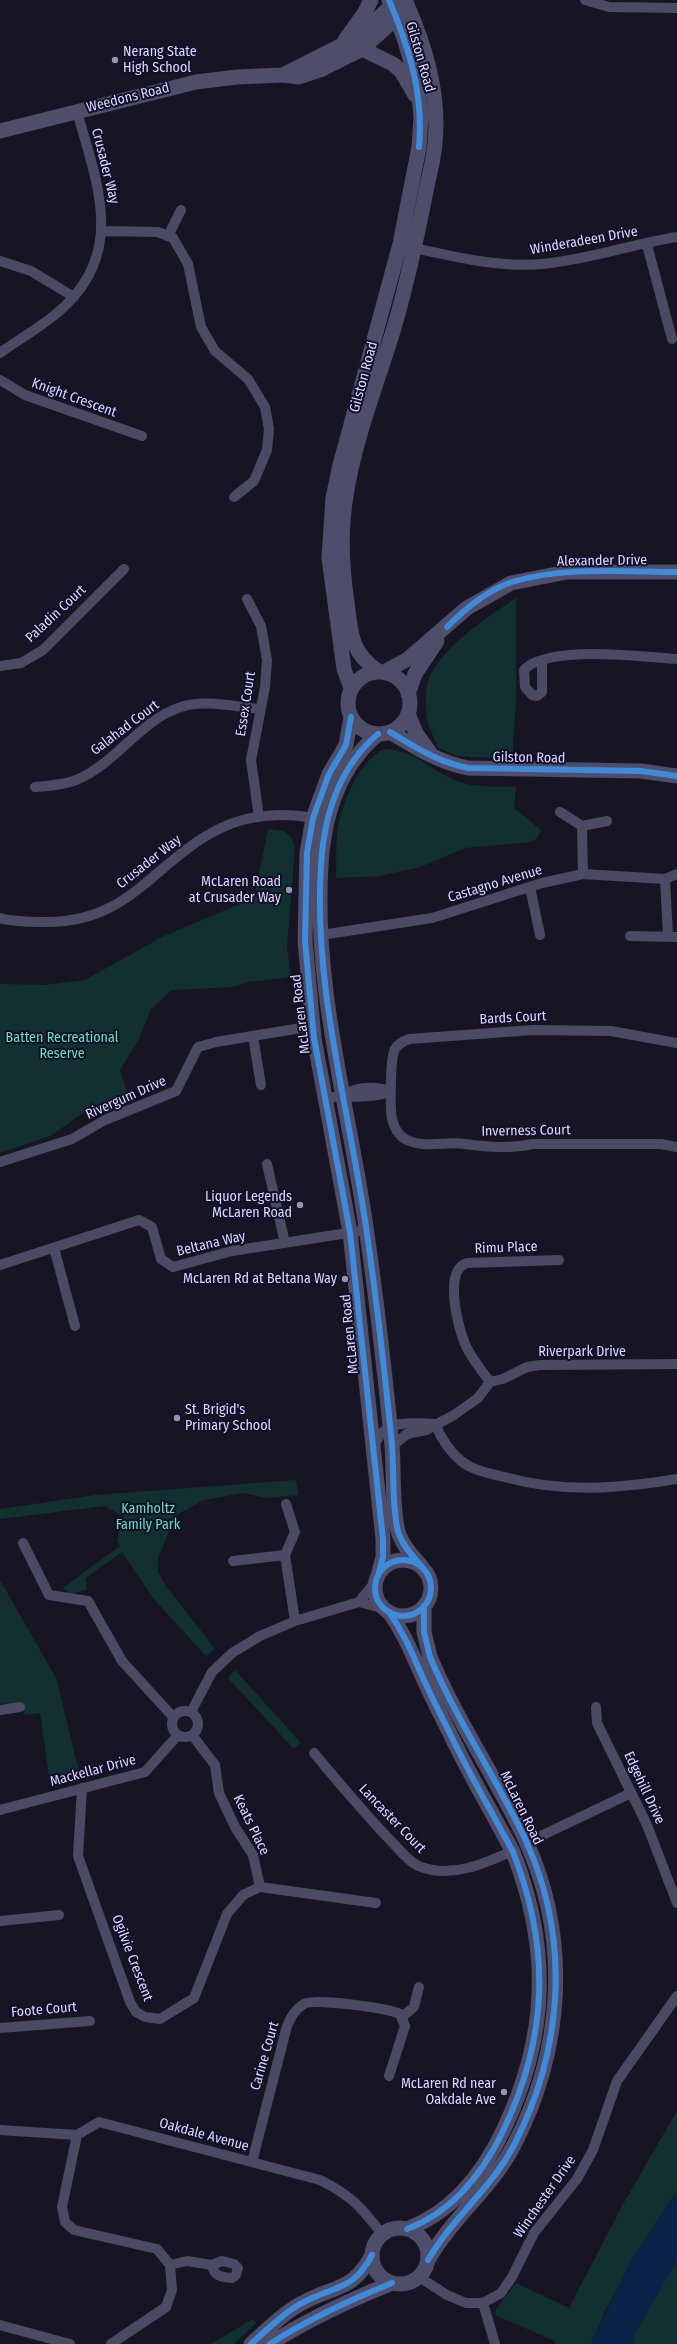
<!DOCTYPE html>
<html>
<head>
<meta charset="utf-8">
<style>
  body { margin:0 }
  canvas { display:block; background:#171523 }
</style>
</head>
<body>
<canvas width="677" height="2344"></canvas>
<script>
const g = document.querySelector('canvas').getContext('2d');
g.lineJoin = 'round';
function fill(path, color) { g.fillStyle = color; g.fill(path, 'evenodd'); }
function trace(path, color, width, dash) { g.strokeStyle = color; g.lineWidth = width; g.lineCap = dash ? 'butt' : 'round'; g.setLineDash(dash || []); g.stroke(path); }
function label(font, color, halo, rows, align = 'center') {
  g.font = font + ' "Fira Sans Condensed",sans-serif'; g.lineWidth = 4; g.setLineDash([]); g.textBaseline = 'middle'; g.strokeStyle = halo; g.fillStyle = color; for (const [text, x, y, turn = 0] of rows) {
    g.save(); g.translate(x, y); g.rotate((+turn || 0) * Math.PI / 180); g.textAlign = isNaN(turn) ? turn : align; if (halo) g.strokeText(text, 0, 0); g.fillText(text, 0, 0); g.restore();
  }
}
const green = new Path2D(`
  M516 598V702L512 759 457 756 438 748C435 739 429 728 427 719 425 706 425 685 431 674 448 642 487 618 516 598Z
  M384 749C416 749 432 773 460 782 478 788 497 786 516 787L514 808 541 830 537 838 531 842 465 848 420 867 380 876 336 878C337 862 335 842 338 826 344 800 359 761 384 749Z
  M268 829C283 830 290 831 295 847L287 947 291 977 248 982 232 987 172 990 151 1009 138 1041 120 1070 128 1096 84 1112 52 1135 0 1153V984L45 985 85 980 162 937 254 898Z
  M296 1480 298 1495 267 1498 243 1493 204 1500 176 1515 158 1558V1572L166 1586 215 1649 206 1656 153 1598 122 1552 86 1578 87 1589 71 1595 63 1588 120 1546 117 1541 123 1516 104 1506 0 1519V1509L96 1495Z
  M0 1580 56 1678 80 1776 50 1783 40 1713 25 1715 20 1702 0 1704Z
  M235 1670 301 1743 294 1749 228 1678Z
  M677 2111V2191L656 2222 606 2309 591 2344H555V2341L495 2315 496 2309 516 2283 569 2308 622 2206Z
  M677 2260V2344H633L634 2335Z
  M253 2319 256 2323 234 2344H211Z`);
const water = new Path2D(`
  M677 2191V2260L634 2335 633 2344H591L629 2264Z`);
const street = new Path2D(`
  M585 0 609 7 677 8
  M102 231 158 232 173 238 188 264 201 327 215 351 248 379 265 407 269 429 267 450 254 481 234 497
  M169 234 181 210
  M647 245 672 339
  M409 247C452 256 498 268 542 264 588 260 632 244 677 237
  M0 261 31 271 74 297
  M0 353C22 337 47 324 66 305 126 247 95 179 77 111
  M0 380 25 395 142 436
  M247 599 261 626 267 660 265 687 251 760 259 817
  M542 661V692L537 696 532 695 525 687 524 670C547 644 643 657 677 659
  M0 666 21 663 43 650 124 569
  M35 787C49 786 63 785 76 780 116 764 140 720 181 707 205 699 235 707 260 709
  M560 812 582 826 607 821
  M582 826 583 874
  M665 879 668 936
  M530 887 540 935
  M0 918C15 922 30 922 45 922 132 923 154 860 221 828 247 815 284 812 313 818
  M321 935 432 918 542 883 583 874 665 879 677 874
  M630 936 677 937
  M253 1036 261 1085
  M677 1043 611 1031 533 1030 409 1039C404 1041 398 1044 395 1049 390 1057 390 1109 392 1119 394 1127 398 1135 405 1139 423 1149 446 1141 465 1144 488 1147 509 1149 532 1144H661L677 1147
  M343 1095C358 1086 374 1086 391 1091
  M325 1098C348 1095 369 1100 391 1091
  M0 1162 72 1139 105 1120 176 1091 198 1047 216 1042 313 1026
  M267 1164 285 1243
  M54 1248 75 1326
  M0 1265 139 1220 152 1227 161 1259 173 1267 232 1251 367 1230
  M490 1382C482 1371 472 1359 466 1346 458 1329 443 1270 467 1263L559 1260
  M435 1424C441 1438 449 1451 461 1461 474 1471 489 1473 504 1477 564 1493 616 1489 677 1479
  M374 1446C377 1439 382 1430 390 1427 399 1422 425 1423 435 1424
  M392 1446 407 1434 426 1430 454 1415 478 1398 490 1382 503 1379 527 1367 540 1365 677 1364
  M23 1543 49 1595 88 1601 122 1661 173 1717
  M285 1555 295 1532 286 1504
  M233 1561 285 1555 295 1621
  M359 1602 376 1581
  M596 1707 597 1723 647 1825 677 1903
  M0 1710 20 1707
  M172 1724a13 13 0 1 1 26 0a13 13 0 1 1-26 0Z
  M191 1712 212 1672 232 1653 260 1636 295 1621 359 1602 385 1609
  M192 1735 215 1765 219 1793 235 1827 253 1855 260 1887
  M314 1753C339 1783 364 1813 391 1841 399 1849 409 1863 421 1867 452 1878 484 1864 512 1851
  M82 1788 78 1856 130 2002 136 2012 145 2017 160 2019 194 1998 227 1914 243 1895 260 1887 376 1903
  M0 1810 145 1772 178 1735
  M526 1843 631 1793
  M0 1921 59 1915
  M402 2017 414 2007 419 1987
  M0 2028 90 2021
  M0 2130 77 2135 99 2122 320 2180C352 2196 361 2207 382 2234
  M77 2135 62 2207 65 2222 74 2230 157 2249 170 2265
  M252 2162 287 2026C291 2017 295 2009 304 2004 315 1998 387 2008 400 2014L405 2026 389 2076
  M170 2265 187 2261 212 2265 222 2261 234 2264 238 2268 236 2275 232 2278C222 2277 214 2277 212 2265
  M419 2277 447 2295 466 2303H483L501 2293 512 2277 534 2233 577 2179 593 2150 617 2081 677 1996
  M483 2303 495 2344
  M0 2325 70 2344
  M111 2344 166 2307 172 2290 170 2265`);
const secondary = new Path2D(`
  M345 40 365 12 371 0
  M362 49 393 64 401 71 415 95
  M283 75 356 38 398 0
  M0 131 196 82 237 77 283 75 299 77 320 70 362 49 402 13
  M378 671C350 652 351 633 347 602 343 575 341 548 343 521 348 455 375 391 394 328 407 283 417 237 426 191 429 175 434 159 435 143 440 93 425 45 405 0
  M384 672 408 659 467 608 511 583 567 572H677
  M348 703a31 31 0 1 1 62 0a31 31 0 1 1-62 0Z
  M351 688 344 669 329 558 333 498 340 465 400 244 419 147 421 117 418 86 404 38 389 0
  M408 694 415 674 437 641
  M408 714 416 733 431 754
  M351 717 346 745 329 774 313 818 307 853 305 941 314 1038 350 1232 383 1539V1557L378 1576
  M390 732C415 747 438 762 468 768L641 771 677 776
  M378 734C339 767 324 815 321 865 313 990 350 1111 367 1234 377 1303 385 1374 392 1445 394 1471 392 1500 397 1527 400 1543 411 1554 422 1567
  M375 1588a28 28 0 1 1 56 0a28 28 0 1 1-56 0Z
  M424 1606V1632L430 1657C457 1721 497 1779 526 1841 571 1940 563 2050 514 2145 492 2188 452 2218 428 2260
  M389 1612C408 1639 416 1664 430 1693 438 1710 447 1727 455 1744 467 1768 480 1792 493 1815 499 1827 507 1840 513 1852 551 1949 548 2037 503 2131 483 2173 452 2212 407 2229
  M372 2256a28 28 0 1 1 56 0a28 28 0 1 1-56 0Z
  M251 2344C268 2329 285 2311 306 2301 338 2285 353 2290 372 2255
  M270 2344C308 2319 350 2300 392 2283`);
const cycleway = new Path2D(`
  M389 0C409 48 424 94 419 147
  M447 627C465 609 487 590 512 582 564 566 623 572 677 572
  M351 717 346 745 329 774 313 818 307 853 305 941 314 1038 350 1232 383 1539V1557L378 1576
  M390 732C415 747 438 762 468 768L641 771 677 776
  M378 734C339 767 324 815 321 865 313 990 350 1111 367 1234 377 1303 385 1374 392 1445 394 1471 392 1500 397 1527 400 1543 411 1554 422 1567
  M375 1588a28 28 0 1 1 56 0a28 28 0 1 1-56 0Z
  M424 1606V1632L430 1657C457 1721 497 1779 526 1841 571 1940 563 2050 514 2145 492 2188 452 2218 428 2260
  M389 1612C408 1639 416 1664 430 1693 438 1710 447 1727 455 1744 467 1768 480 1792 493 1815 499 1827 507 1840 513 1852 551 1949 548 2037 503 2131 483 2173 452 2212 407 2229
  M251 2344C268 2329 285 2311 306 2301 338 2285 353 2290 372 2255
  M270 2344C308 2319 350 2300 392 2283`);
const markers = [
  [115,60,4,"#9794b2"],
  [289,890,4,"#9794b2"],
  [300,1205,4,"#9794b2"],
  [345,1279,4,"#9794b2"],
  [177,1418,4,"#9794b2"],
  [504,2092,4,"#9794b2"]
];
const poiNames = [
  ["Nerang State",123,52,"left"],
  ["High School",123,68,"left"],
  ["McLaren Road",281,882],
  ["at Crusader Way",281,898],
  ["Liquor Legends",292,1197],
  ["McLaren Road",292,1213],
  ["McLaren Rd at Beltana Way",337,1279],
  ["St. Brigid's",185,1410,"left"],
  ["Primary School",185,1426,"left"],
  ["McLaren Rd near",496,2084],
  ["Oakdale Ave",496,2100]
];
const streetNames = [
  ["Gilston Road",420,57,74],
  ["Weedons Road",128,98,-14],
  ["Crusader Way",105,166,76],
  ["Winderadeen Drive",584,241,-10],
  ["Gilston Road",364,377,-75],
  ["Knight Crescent",74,398,20],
  ["Alexander Drive",602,561,-1],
  ["Paladin Court",56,614,-43],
  ["Essex Court",246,704,-81],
  ["Galahad Court",125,728,-37],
  ["Gilston Road",529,758,1],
  ["Crusader Way",149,862,-38],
  ["Castagno Avenue",495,884,-17],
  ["McLaren Road",301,1014,-97],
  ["Bards Court",513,1018,-3],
  ["Rivergum Drive",126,1098,-24],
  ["Inverness Court",526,1131,-1],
  ["Beltana Way",211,1244,-13],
  ["Rimu Place",506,1248,-2],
  ["McLaren Road",350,1334,-96],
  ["Riverpark Drive",582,1352],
  ["Mackellar Drive",93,1771,-15],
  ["Edgehill Drive",644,1788,65],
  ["McLaren Road",521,1808,64],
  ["Lancaster Court",392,1819,46],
  ["Keats Place",251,1825,64],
  ["Ogilvie Crescent",132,1958,69],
  ["Foote Court",44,2010,-5],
  ["Carine Court",265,2056,-74],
  ["Oakdale Avenue",204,2135,15],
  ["Winchester Drive",545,2197,-55]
];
const parkNames = [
  ["Batten Recreational",62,1038],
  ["Reserve",62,1054],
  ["Kamholtz",148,1509],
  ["Family Park",148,1525]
];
fill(green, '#133030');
fill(water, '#0c2349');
trace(street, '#4b4a64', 10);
trace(secondary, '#4e4d6a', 15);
trace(cycleway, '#408adc', 6);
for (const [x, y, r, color] of markers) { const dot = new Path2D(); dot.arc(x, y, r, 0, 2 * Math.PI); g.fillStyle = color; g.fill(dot); trace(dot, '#130f29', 1.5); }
label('14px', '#dcd8ff', '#130f29', poiNames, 'right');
label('14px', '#dcd8ff', '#130f29', streetNames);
label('14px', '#5fe4c0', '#130f29', parkNames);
</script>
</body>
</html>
